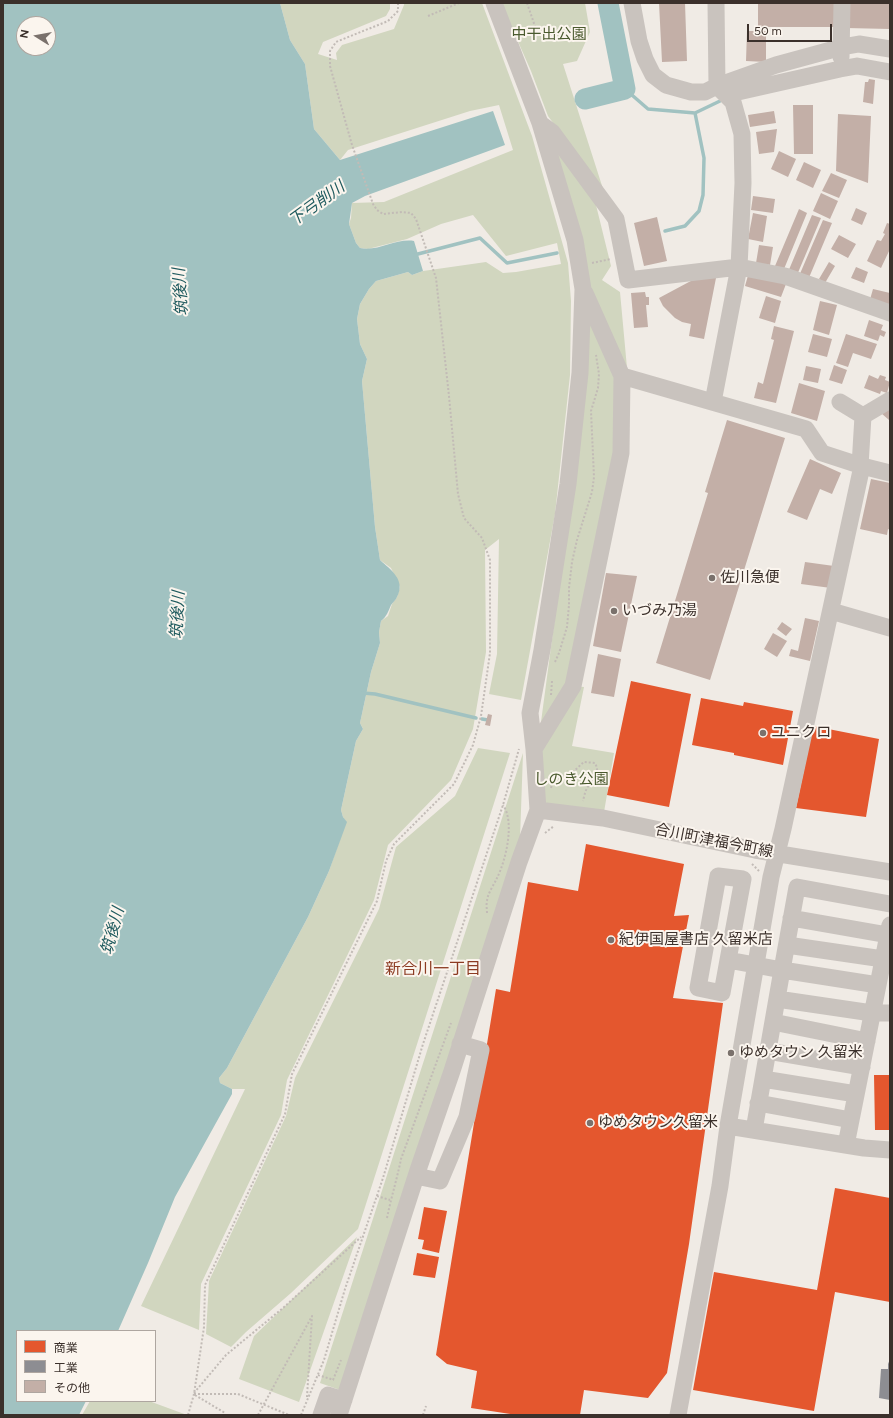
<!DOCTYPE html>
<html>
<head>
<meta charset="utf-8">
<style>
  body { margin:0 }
  #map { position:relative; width:893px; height:1418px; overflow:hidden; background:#f0ebe5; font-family:Figtree,"Noto Sans JP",sans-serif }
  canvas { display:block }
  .frame { position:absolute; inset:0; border:4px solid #3b302b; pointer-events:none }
  .legend { position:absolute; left:16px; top:1330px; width:140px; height:72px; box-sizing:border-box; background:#fbf5ee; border:1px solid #aea6a0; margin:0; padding:5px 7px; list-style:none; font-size:12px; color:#3b302b }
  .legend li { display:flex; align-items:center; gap:8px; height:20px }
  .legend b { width:20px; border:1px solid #aea6a0 }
  .north { position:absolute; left:16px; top:16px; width:40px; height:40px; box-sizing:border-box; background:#fbf5ee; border:1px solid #aea6a0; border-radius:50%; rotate:281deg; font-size:11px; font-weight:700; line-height:16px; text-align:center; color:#3b302b }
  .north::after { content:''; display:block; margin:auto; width:14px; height:18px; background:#7a716c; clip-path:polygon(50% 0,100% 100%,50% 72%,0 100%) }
  .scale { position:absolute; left:747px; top:24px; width:85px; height:18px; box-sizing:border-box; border:2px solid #3b302b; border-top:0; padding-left:5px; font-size:12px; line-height:14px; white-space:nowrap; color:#3b302b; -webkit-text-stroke:3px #fbf5ee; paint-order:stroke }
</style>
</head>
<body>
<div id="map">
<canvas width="893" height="1418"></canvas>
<div class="frame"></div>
<ul class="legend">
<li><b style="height:11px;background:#e4572e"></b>商業</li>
<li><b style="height:11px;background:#8d8d92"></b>工業</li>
<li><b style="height:11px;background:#c3afa7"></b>その他</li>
</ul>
<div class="north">N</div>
<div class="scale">50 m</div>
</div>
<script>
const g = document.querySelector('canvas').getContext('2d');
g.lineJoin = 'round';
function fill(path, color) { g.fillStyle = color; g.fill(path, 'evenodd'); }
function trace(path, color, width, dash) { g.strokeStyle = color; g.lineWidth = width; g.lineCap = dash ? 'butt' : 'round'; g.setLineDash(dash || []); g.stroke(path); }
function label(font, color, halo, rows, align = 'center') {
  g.font = font + ' Figtree,"Noto Sans JP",sans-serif'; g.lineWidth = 4; g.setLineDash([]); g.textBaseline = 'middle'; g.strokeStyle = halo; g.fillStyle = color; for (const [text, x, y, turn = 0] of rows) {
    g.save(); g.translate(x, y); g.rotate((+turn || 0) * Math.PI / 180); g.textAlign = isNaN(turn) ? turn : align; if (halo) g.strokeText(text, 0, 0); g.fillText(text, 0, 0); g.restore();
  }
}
const green = new Path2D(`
  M280 3H390V9L386 16 323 42 318 54 337 60 336 53 342 45 394 29 404 5V3H482L532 136 568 263 571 301 570 375 555 514 521 700 489 694 497 654 499 539 485 550 486 652 473 729 451 780 388 845 374 900 287 1080 281 1115 201 1284 199 1330 141 1306 245 1089H232L220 1083 219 1078 227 1068 308 917 329 871 346 822 343 817 341 810 356 741 363 729 360 723 371 672 380 643 379 632 381 621 388 616 392 604 397 597 400 587 391 568 380 560 375 527 362 381 367 359 360 344 357 319 360 304 369 289 376 281 408 272 412 275 423 271 486 262 503 273 516 272 561 264 557 243 506 256 473 215 441 224 407 239 368 249 360 248 356 243 349 224 351 218 352 203 384 202 513 150 499 105 470 111 348 150 340 160 314 129 305 64 290 40Z
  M501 3H585L590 32 577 61 563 64 604 192 548 116 531 71Z
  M554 143 595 201 611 266 602 280 620 292 627 368 589 284Z
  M590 313 616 377 618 448 568 687 539 737 585 392Z
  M573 686 584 687 572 746 614 753 603 818 538 810 534 749Z
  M478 748 510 753 358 1229 291 1293 246 1332 231 1347 206 1334 209 1281 286 1116 295 1078 379 909 396 847 455 796Z
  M523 753 520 839 340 1390 320 1383Z
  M357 1237 299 1402 239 1379 254 1336Z
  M90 1401H149L187 1415H82Z`);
const water = new Path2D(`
  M3 3H280L290 40 305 64 314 129 340 160 493 111 505 145 365 196 352 203 349 224 356 243 360 248C378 252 396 238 414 241L423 271 412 275 408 272 376 281 369 289 360 304 357 319 360 344 367 359 362 381 375 527 380 560C391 570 406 580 397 597 396 600 393 602 391 605 388 612 387 616 381 621L379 632 380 643 371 672 360 723 363 729 356 741 341 810 343 817 347 822 329 871 308 917 227 1068 219 1078 220 1083 232 1089V1094L175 1197 148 1263 118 1331H17V1401H86L79 1415H3ZM24 24H48V48H24Z`);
const shops = new Path2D(`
  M631 681 691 694 669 807 607 795Z
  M701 698 743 706 744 702 793 711 783 765 734 755V753L692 745Z
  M813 726 879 739 866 817 796 808Z
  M586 844 684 864 674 916 689 915 673 998 723 1003 689 1244 667 1373 648 1398 584 1390 580 1415H517L471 1408 477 1371 447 1364 436 1355 496 989 510 992 528 882 578 891Z
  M874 1075H890V1130H875Z
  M835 1188 890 1198V1302L835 1292 814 1411 693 1390 714 1272 817 1290Z
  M424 1207 447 1211 439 1253 422 1249 424 1240 418 1239Z
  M417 1253 439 1257 435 1278 413 1275Z`);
const industry = new Path2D(`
  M890 1359V1400L879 1398 881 1369H888V1364Z`);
const stream = new Path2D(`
  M625 89 648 109 695 113 720 101
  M665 231 685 226 699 211 703 195 704 158 695 113
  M414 255 480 238 507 263 557 253
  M363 693 375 694 476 718
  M482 719 488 720`);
const river = new Path2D(`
  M585 99 625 89 608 3`);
const building = new Path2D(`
  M659 3H685L687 61 662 62Z
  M758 3H834V27H758Z
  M847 3H890V29L846 28Z
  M747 31H766V62L746 61Z
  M869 79 875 80 873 104 863 102 865 82H868Z
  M793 105H813V154H794Z
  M774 111 776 123 750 127 748 115Z
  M838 114 871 116 868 183 836 171Z
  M777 129 774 152 759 154 756 132Z
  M779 151 796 159 788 177 771 169Z
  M804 162 821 170 813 188 796 180Z
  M831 173 847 180 839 198 822 191Z
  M821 193 838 201 830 219 813 211Z
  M753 196 775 199 773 213 751 210Z
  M856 208 867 213 862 225 851 220Z
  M799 209 807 213 784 269 775 266Z
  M753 213 767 216 763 242 748 239Z
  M812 215 821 218 797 275 788 272Z
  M657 217 667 261 644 266 634 223Z
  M823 220 832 223 808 280 799 276Z
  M887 223 890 224V249L881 268 867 261 877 240 881 241 885 234 883 233Z
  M839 235 856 244 848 258 831 249Z
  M759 245 773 247 770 265 756 263Z
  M829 262 835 266 825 283 819 279Z
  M856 267 868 272 864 283 851 278Z
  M749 272 786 284 781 297 745 286Z
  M702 275 716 278 704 339 689 336 691 324 682 322 675 318 663 306 659 298Z
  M873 289 890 293V305L869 303Z
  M645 292 646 297H649V305H646L648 327 634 328 631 293Z
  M766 296 781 301 775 323 759 318Z
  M820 301 837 305 829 335 813 330Z
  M869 320 883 325 881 330 886 332 884 337 880 335 878 341 864 336Z
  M774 326 794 331 776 403 754 398 758 382 763 384 774 340 771 339Z
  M813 334 832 339 827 357 808 352Z
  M846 334 877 344 871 359 853 353 848 367 836 363Z
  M834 365 847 370 842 384 829 380Z
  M806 366 821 369 818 383 803 380Z
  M869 375 878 379 880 375 886 377 885 380 890 382 887 393 881 391 880 394 864 388Z
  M799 383 825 391 817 421 791 413Z
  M890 407V419L889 420 881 413Z
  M727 420 785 438 710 680 656 663 708 493 705 492Z
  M810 459 841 473 832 494 820 489 807 520 787 512Z
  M871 479 890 483V530L888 529 887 535 860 529Z
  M805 562 834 566 831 588 801 584Z
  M606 573 637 576 621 652 593 646Z
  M805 618 819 621 810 661 789 656 791 649 798 651Z
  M782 622 792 629 786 636 777 629Z
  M773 633 787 641 777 657 764 649Z
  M598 654 621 659 614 697 591 693Z
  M488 714 492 715 490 726 485 725Z`);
const path = new Path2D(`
  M527 3 538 35
  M428 16 459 3
  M592 263 611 259
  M555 662 559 653 567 627 569 605V588L572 562 577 540 592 492 594 477 591 411 598 388 599 374 596 355
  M551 695 552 681
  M551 788C554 776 563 779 571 773 576 770 580 765 584 762L595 763C601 775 593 779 587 788 585 792 584 797 583 801
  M545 833 554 826
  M752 864 759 871
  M487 913C487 909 486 905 487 901 488 892 494 885 497 878 506 860 515 822 503 805
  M377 1196 390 1200
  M387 1218C391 1198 397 1179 401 1159L451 1023
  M318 1375 334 1380
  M333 1380 341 1360
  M194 1393 226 1355 283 1308 361 1237
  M194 1394H238L289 1415
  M195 1395 225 1413V1415
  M188 1415 194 1394 204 1327 205 1285 285 1114 292 1074 377 901 386 861 394 844 454 784 473 745 481 716 490 653V560L482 538 464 518 458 494 449 396 436 278 416 219 411 213 402 212 383 214 377 210 373 204 352 145 330 66V51L336 42 388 21 398 11V3
  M258 1415 312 1316 307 1397
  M301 1415 324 1360 345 1289 383 1178 423 1044 503 805 519 749
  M423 1415 426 1406`);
const minor = new Path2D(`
  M632 3 639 41 645 59 653 75 666 85 691 92H705L717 86 776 65 842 47 859 44 890 49
  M841 57 842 3
  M717 86 731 91 738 92 840 69 857 66 890 72
  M541 124 552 132 616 219 628 280 739 267 785 276 890 313
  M622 376 806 429 822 453 862 466 890 473
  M713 402 739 267 743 183 742 134 733 102 717 86 716 3
  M840 402 863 416
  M860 466 863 416 890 400
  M831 611 890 628
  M534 749 573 686 621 453 622 376 585 293
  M538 810 603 818 755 850 890 872
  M791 918 888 935
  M787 945 883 959
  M728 960 743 879 718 876 698 988 722 993 728 960 782 970 754 1130
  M878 985 782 970 797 887 890 904
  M777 999 872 1013H890
  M773 1022 867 1041
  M768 1051 862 1067
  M763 1079 856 1094
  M758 1103 851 1120
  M728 1126 864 1148 890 1150
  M846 1145 890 925
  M416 1176 440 1181 467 1117 481 1050 460 1044
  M321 1415 328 1395 344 1400
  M339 1415 418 1170 452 1071 519 862 538 810 534 749 530 713 542 650 568 484 580 373 583 289 575 240 540 123 494 3
  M678 1415 720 1186 728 1126 771 877 783 829 862 466`);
const markers = [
  [712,578,4,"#7a716c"],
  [614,611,4,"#7a716c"],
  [763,733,4,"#7a716c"],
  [611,940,4,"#7a716c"],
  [731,1053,4,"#7a716c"],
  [590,1123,4,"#7a716c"]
];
const parkNames = [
  ["中干出公園",549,35],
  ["しのき公園",571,780]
];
const poiNames = [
  ["佐川急便",720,578],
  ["いづみ乃湯",622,611],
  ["ユニクロ",771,733],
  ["紀伊国屋書店 久留米店",619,940],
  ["ゆめタウン 久留米",739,1053],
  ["ゆめタウン久留米",598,1123]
];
const streetNames = [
  ["合川町津福今町線",714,841,11]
];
const waterNames = [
  ["下弓削川",317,204,-36],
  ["筑後川",181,292,-94],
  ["筑後川",178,615,-87],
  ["筑後川",113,931,-75]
];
const neighbourhoodNames = [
  ["新合川一丁目",433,969]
];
fill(green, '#d1d6bf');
fill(water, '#a1c2c1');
fill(shops, '#e4572e');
fill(industry, '#8d8d92');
trace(stream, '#a1c2c1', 3.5);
trace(river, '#a1c2c1', 21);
fill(building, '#c3afa7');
trace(path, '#c2bbb6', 2, [2, 2]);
trace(minor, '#c9c3be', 17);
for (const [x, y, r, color] of markers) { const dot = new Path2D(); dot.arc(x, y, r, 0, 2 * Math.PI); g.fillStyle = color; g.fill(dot); trace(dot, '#fbf5ee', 1.5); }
label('15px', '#4a5a2e', '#fbf5ee', parkNames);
label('15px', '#3b302b', '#fbf5ee', poiNames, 'left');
label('15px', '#3b302b', '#fbf5ee', streetNames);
label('italic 16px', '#1f5a5e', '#fbf5ee', waterNames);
label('16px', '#8c3b22', '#fbf5ee', neighbourhoodNames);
</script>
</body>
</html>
